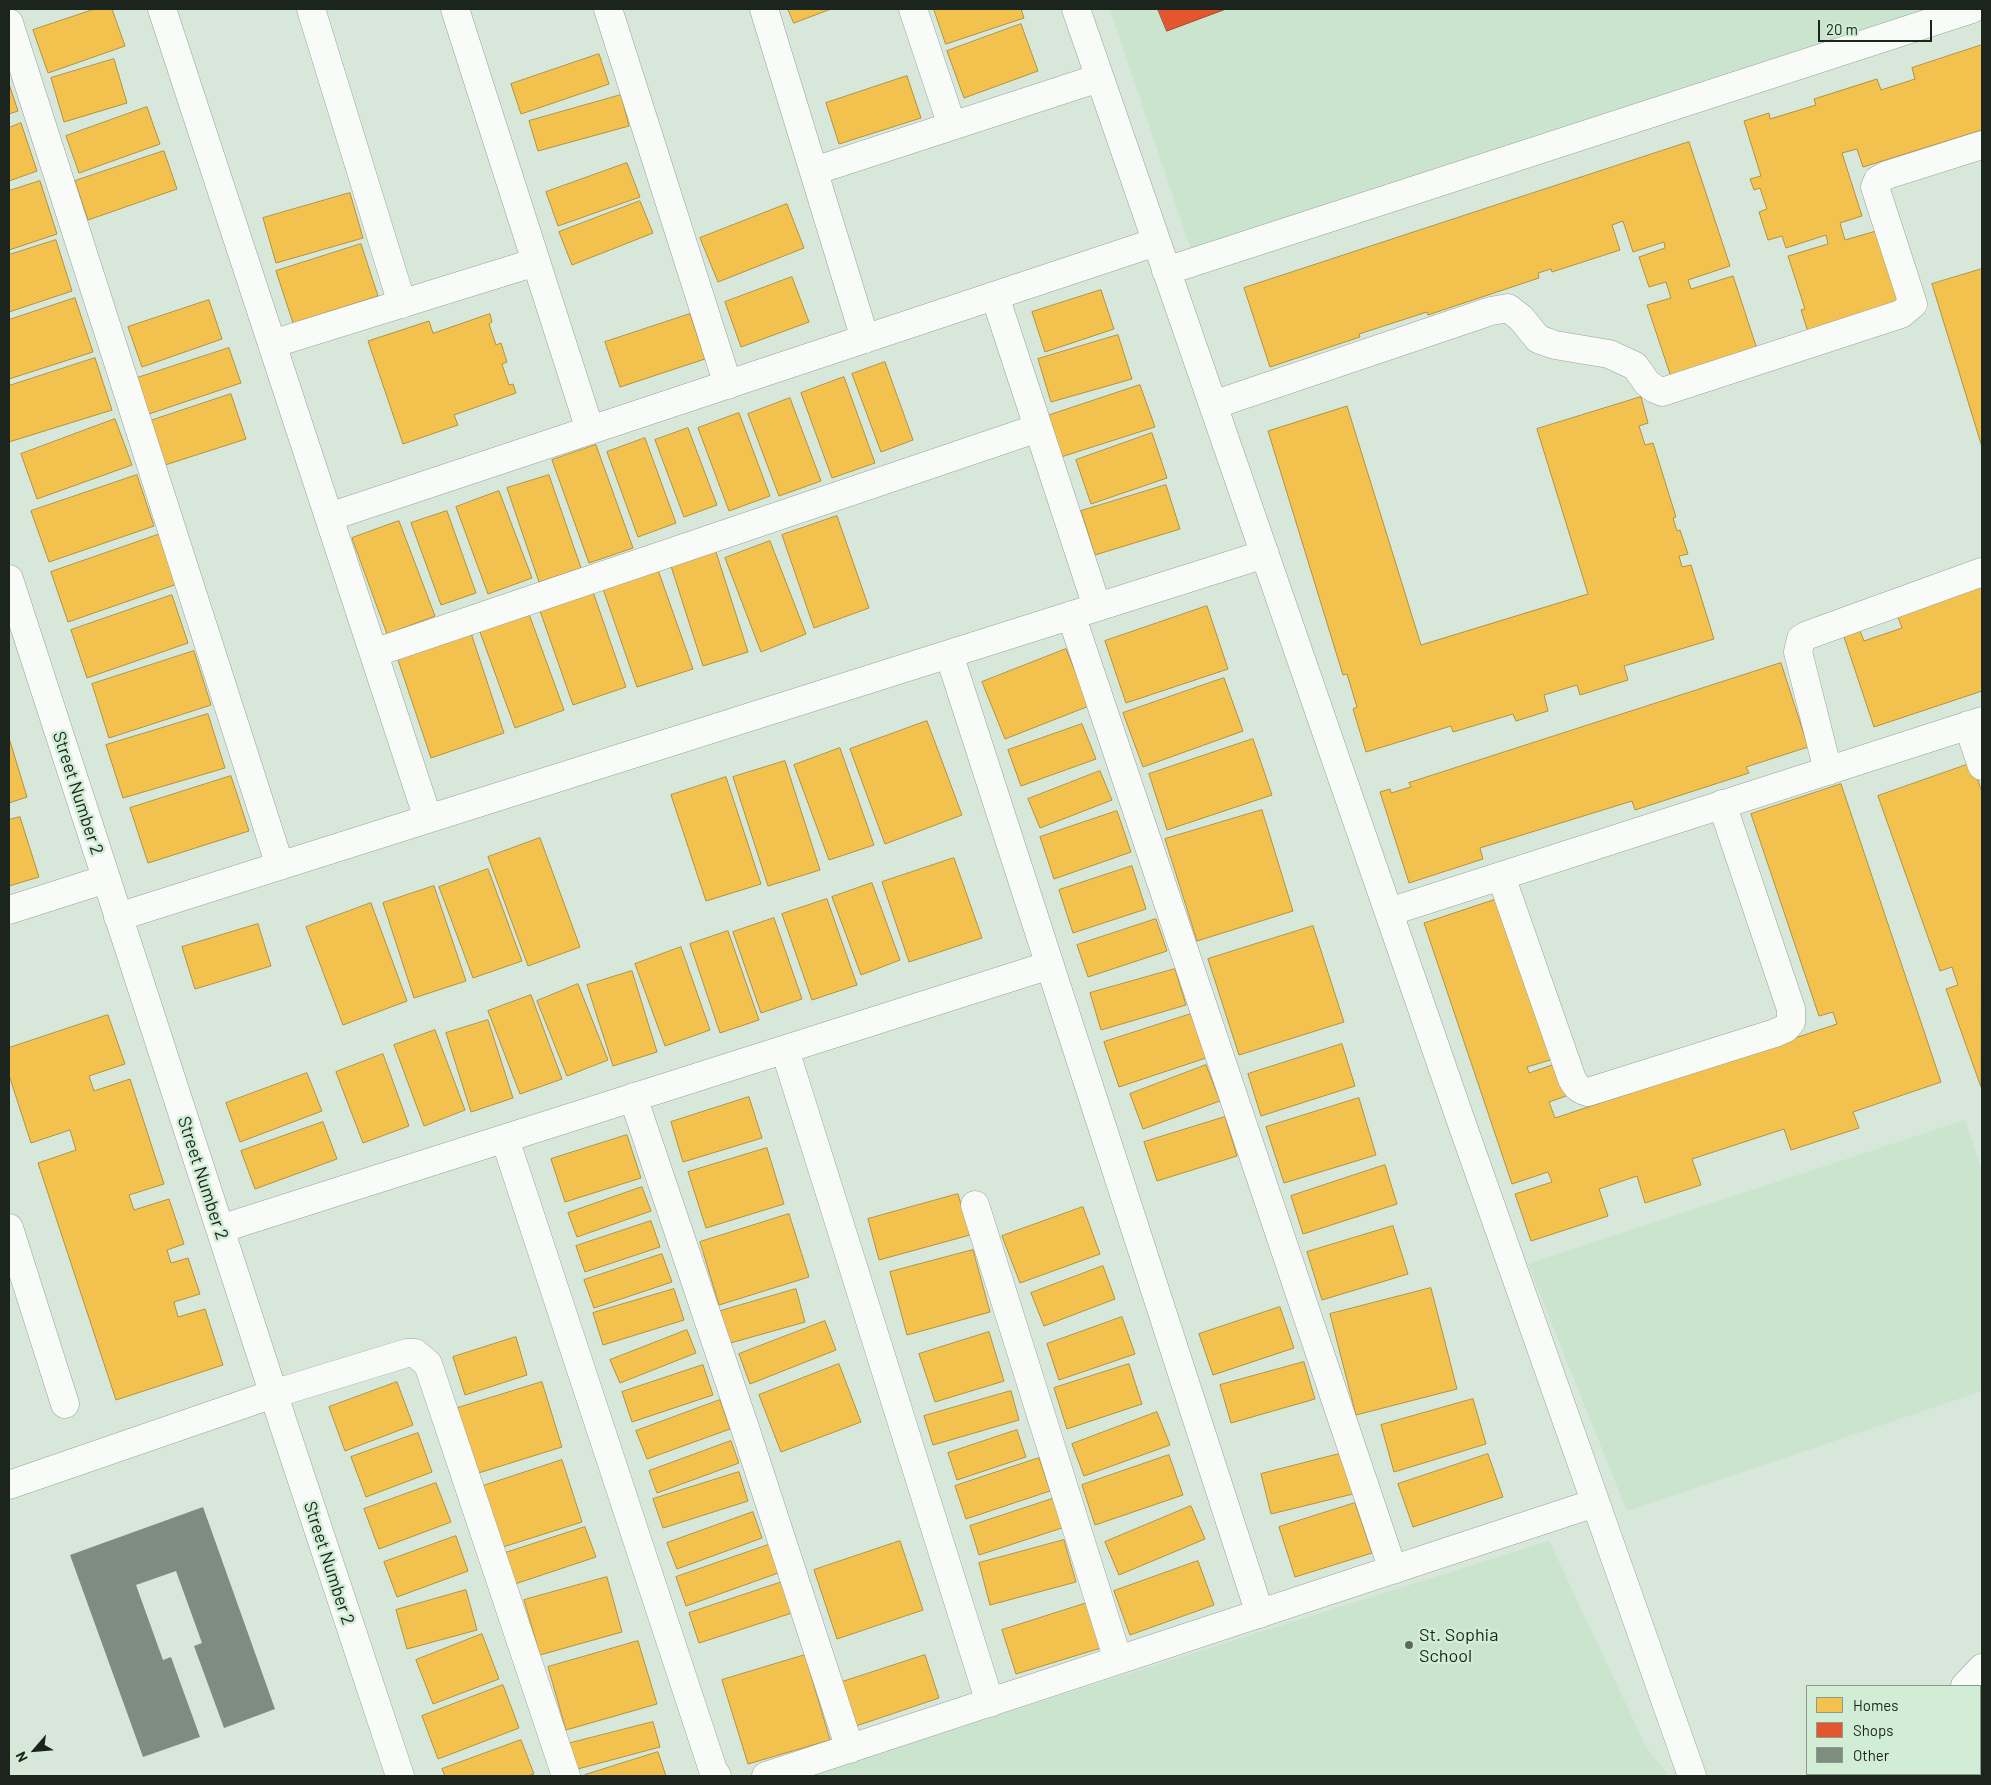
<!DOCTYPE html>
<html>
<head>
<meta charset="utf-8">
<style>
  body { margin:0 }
  #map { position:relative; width:1991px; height:1785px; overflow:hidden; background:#d7e7d9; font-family:Barlow,sans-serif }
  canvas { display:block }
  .frame { position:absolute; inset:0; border:10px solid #1b251d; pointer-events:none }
  .legend { position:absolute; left:1806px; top:1685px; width:175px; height:90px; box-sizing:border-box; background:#d1edd5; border:1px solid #889d8b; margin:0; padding:6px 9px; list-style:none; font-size:15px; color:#1b251d }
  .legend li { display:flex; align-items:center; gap:10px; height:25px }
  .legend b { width:25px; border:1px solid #889d8b }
  .north { position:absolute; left:10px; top:1725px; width:50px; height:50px; -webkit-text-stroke:4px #d1edd5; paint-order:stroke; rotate:243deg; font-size:14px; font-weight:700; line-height:20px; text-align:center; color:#1b251d }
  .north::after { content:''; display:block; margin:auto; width:18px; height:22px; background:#1b251d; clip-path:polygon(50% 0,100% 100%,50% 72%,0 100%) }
  .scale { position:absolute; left:1818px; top:20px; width:114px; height:22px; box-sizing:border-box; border:2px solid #1b251d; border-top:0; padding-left:6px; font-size:15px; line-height:18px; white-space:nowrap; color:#1b251d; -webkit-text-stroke:4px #d1edd5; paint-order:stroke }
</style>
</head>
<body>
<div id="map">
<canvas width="1991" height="1785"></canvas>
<div class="frame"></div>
<ul class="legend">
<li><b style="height:14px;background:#f2c14e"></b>Homes</li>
<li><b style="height:14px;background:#e4572e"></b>Shops</li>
<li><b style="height:14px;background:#7f8d81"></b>Other</li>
</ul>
<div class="north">N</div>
<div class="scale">20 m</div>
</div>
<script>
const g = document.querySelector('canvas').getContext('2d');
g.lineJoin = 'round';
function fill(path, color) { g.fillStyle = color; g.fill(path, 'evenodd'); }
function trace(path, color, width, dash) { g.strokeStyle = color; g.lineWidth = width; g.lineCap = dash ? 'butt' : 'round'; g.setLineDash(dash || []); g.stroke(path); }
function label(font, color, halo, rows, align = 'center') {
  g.font = font + ' Barlow,sans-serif'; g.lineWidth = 5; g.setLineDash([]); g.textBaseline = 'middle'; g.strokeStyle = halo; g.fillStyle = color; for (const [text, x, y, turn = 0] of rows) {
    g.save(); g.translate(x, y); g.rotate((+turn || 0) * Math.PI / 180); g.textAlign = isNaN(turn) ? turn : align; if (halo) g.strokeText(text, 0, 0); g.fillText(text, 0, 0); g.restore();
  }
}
const built = new Path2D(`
  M1110 9H1975L1196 264Z
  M1965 1120 1982 1172V1391L1627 1511 1528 1264Z
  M1549 1541 1647 1749 1669 1776H805Z`);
const homes = new Path2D(`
  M95 9H112L125 46 48 73 33 30Z
  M788 9H831L794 23Z
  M934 9H1021L1024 18 946 44Z
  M1021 24 1038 71 964 98 947 51Z
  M1982 45V130L1863 167 1857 149 1842 153 1862 216 1840 223 1845 240 1883 229 1907 304 1809 335 1801 310 1805 309 1788 256 1828 244 1826 235 1786 248 1782 236 1768 240 1759 212 1767 209 1760 188 1754 190 1750 179 1761 176 1744 121 1769 113 1770 119 1816 105 1814 99 1877 79 1881 90 1915 79 1912 68Z
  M599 54 609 84 521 114 511 84Z
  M114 59 127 103 64 122 51 78Z
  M907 76 921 118 839 144 826 103Z
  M9 84 18 111 9 114Z
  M621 95 629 126 538 151 529 121Z
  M147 107 160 144 79 173 66 136Z
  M21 123 37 171 9 181V128Z
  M1689 142 1730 266 1688 280 1691 289 1733 276 1758 352 1672 380 1647 305 1671 298 1666 282 1649 287 1639 257 1665 248 1664 242 1633 252 1623 221 1612 225 1620 250 1552 272 1551 269 1538 273 1539 278 1428 315 1427 312 1359 334 1360 337 1270 367 1244 288Z
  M164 151 177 189 88 220 75 181Z
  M627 163 640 197 558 226 546 192Z
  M40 181 57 234 9 250V191Z
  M350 193 363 238 276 263 263 218Z
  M640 201 653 233 572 265 559 232Z
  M787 204 804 248 718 282 700 238Z
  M56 240 72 291 9 312V255Z
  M361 244 378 296 293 323 276 271Z
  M1982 269V447L1932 284Z
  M792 277 809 322 741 347 725 302Z
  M1101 290 1114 329 1045 352 1032 312Z
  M75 298 93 352 9 379V320Z
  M209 300 222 339 142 367 128 327Z
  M490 314 492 322 489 324 496 345 501 343 507 362 502 364 509 385 513 384 516 393 454 415 458 425 403 444 368 341 429 321 433 333Z
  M690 314 705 359 620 387 605 342Z
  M1118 335 1132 379 1051 402 1038 359Z
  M229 348 241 383 149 414 137 378Z
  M95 358 112 410 9 442V386Z
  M885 362 913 440 881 452 852 374Z
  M844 377 875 463 832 478 801 393Z
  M1140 385 1155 427 1061 457 1047 416Z
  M231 394 246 439 162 466 147 422Z
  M1641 397 1648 423 1639 426 1645 445 1653 443 1676 517 1673 518 1677 531 1680 530 1688 554 1679 556 1682 567 1691 565 1714 639 1624 666 1628 680 1580 695 1577 685 1544 695 1548 711 1516 721 1513 714 1453 732 1451 726 1366 752 1353 709 1357 707 1347 674 1343 675 1268 431 1347 406 1421 645 1588 594 1537 429Z
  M790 398 821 481 779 496 748 414Z
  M739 413 770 496 729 511 698 428Z
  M115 419 132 465 37 499 21 454Z
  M688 428 717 505 684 517 655 440Z
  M1152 433 1167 478 1091 504 1076 460Z
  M645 438 676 523 638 537 607 452Z
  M596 445 633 548 589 563 552 460Z
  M137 475 154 526 49 562 31 511Z
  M549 475 581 568 539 582 507 488Z
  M1166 485 1180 529 1095 555 1081 511Z
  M499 491 532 578 488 594 456 507Z
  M447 511 476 593 441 605 411 523Z
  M837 516 869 608 814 628 782 535Z
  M399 521 435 616 387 634 352 538Z
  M166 532 183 582 68 622 51 572Z
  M770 541 806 634 761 652 725 558Z
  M715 549 748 652 703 666 670 563Z
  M658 570 693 669 637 687 603 589Z
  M1982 586V691L1874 727 1844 637 1860 631 1864 641 1902 628 1897 614Z
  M592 589 626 687 573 705 539 608Z
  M172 595 188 643 87 678 71 630Z
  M1207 606 1228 669 1126 703 1105 641Z
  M529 614 564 710 515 728 480 632Z
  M471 633 504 733 431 758 397 657Z
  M1066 649 1089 706 1005 739 982 682Z
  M194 651 211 705 109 738 92 684Z
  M1781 663 1808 747 1746 767 1749 773 1635 810 1632 801 1480 848 1483 859 1409 883 1380 792 1390 789 1391 793 1411 787 1409 783Z
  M1224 678 1243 731 1143 767 1123 713Z
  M208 714 225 768 123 798 106 745Z
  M927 721 962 815 885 844 850 749Z
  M1082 724 1096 759 1021 786 1008 750Z
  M9 738 27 797 9 803Z
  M1253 739 1272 795 1167 830 1149 774Z
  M840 748 874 845 829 860 794 765Z
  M785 761 820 870 768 886 733 777Z
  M1972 763 1982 792 1981 1087 1946 989 1958 985 1952 967 1940 971 1878 796Z
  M1100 771 1112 800 1040 828 1028 799Z
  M231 776 249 831 148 863 130 808Z
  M726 777 761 884 706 901 671 795Z
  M1841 784 1941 1082 1853 1112 1859 1128 1791 1150 1784 1129 1692 1159 1701 1185 1645 1203 1637 1176 1599 1189 1608 1216 1531 1241 1515 1194 1552 1182 1548 1172 1512 1184 1424 923 1502 897 1557 1058 1527 1067 1529 1073 1558 1063 1569 1095 1549 1102 1555 1118 1837 1024 1833 1012 1819 1016 1751 814Z
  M1262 810 1293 911 1197 941 1165 839Z
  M1117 811 1131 852 1054 879 1040 837Z
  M20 817 39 877 9 886V820Z
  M540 838 580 947 528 966 488 857Z
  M954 858 982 938 909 962 882 882Z
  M1132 866 1146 909 1073 933 1059 890Z
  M488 869 522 961 473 978 439 887Z
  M872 883 900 960 861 975 832 897Z
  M434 886 466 981 414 998 383 903Z
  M827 899 857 985 812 1000 782 914Z
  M371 903 407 1001 343 1025 306 927Z
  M774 918 802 999 761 1013 733 932Z
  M1156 919 1167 951 1088 977 1077 945Z
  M258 924 271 966 195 989 182 947Z
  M1313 926 1344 1022 1239 1055 1208 959Z
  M728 931 759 1020 720 1033 690 944Z
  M681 947 710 1030 665 1046 635 964Z
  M1175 969 1186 1005 1101 1030 1090 993Z
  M632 971 657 1052 613 1066 587 985Z
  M578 984 608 1060 567 1076 537 1001Z
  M531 995 562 1079 520 1094 488 1011Z
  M1191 1014 1206 1058 1119 1087 1104 1042Z
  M108 1015 125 1064 89 1076 94 1091 130 1079 164 1184 129 1195 134 1210 169 1199 184 1244 167 1250 171 1263 188 1258 200 1294 174 1302 178 1317 205 1309 223 1365 116 1400 38 1163 76 1150 70 1130 31 1143 9 1075V1048Z
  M488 1020 513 1098 471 1112 446 1033Z
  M435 1030 465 1110 424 1126 394 1045Z
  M1342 1044 1355 1086 1261 1116 1248 1074Z
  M383 1054 409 1126 363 1143 336 1072Z
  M1206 1065 1220 1101 1143 1129 1130 1094Z
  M307 1073 322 1111 240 1142 226 1103Z
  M749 1097 762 1138 683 1162 671 1122Z
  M1359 1098 1376 1155 1284 1183 1266 1127Z
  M1225 1117 1237 1156 1157 1181 1144 1142Z
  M323 1122 337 1159 255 1189 241 1151Z
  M627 1135 641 1178 565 1202 551 1159Z
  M767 1148 784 1204 706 1228 688 1172Z
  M1385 1165 1397 1204 1303 1234 1291 1196Z
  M642 1187 651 1211 577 1237 568 1213Z
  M958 1194 970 1235 879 1260 868 1219Z
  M1083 1207 1100 1254 1020 1283 1002 1236Z
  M789 1214 809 1277 719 1305 700 1242Z
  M651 1221 660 1247 585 1272 576 1246Z
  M1393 1226 1408 1274 1322 1300 1307 1252Z
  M973 1250 990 1312 907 1335 890 1272Z
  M662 1254 672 1282 594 1308 584 1280Z
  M1103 1266 1115 1299 1044 1326 1031 1293Z
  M1431 1288 1457 1389 1356 1415 1330 1314Z
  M674 1289 684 1320 603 1345 593 1313Z
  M796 1289 805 1322 727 1344 717 1312Z
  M1280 1307 1294 1348 1213 1375 1199 1334Z
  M1122 1317 1135 1354 1059 1380 1047 1344Z
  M825 1321 836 1350 750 1384 739 1354Z
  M687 1330 696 1353 620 1383 610 1360Z
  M989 1332 1004 1381 935 1402 919 1354Z
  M516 1337 527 1375 465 1395 453 1357Z
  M1304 1362 1315 1399 1231 1423 1220 1385Z
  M839 1364 861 1422 781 1452 759 1395Z
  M1129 1364 1142 1404 1067 1429 1054 1388Z
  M703 1365 713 1395 632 1422 622 1392Z
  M397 1382 413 1425 345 1451 329 1407Z
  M542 1382 562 1447 472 1475 451 1410Z
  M1011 1391 1019 1420 933 1445 924 1416Z
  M1473 1399 1486 1444 1394 1472 1381 1425Z
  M720 1400 730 1429 647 1459 636 1431Z
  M1157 1412 1170 1445 1084 1476 1072 1444Z
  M1017 1430 1026 1457 957 1480 948 1453Z
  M418 1433 432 1472 366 1497 351 1457Z
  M731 1441 739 1463 657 1493 649 1471Z
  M1343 1453 1353 1494 1271 1514 1261 1474Z
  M1488 1454 1503 1497 1413 1527 1398 1484Z
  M1169 1455 1183 1495 1095 1525 1082 1485Z
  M1039 1458 1050 1491 966 1519 955 1486Z
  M562 1460 582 1522 503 1547 483 1486Z
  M739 1472 748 1501 663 1528 653 1499Z
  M436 1483 451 1522 379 1549 364 1509Z
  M1055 1498 1065 1527 979 1555 970 1526Z
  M1355 1503 1372 1553 1295 1577 1279 1527Z
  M1191 1506 1205 1539 1119 1575 1105 1542Z
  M753 1512 762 1538 677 1569 667 1543Z
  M585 1527 596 1557 509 1586 499 1555Z
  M456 1536 468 1571 397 1597 384 1562Z
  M1064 1540 1076 1582 990 1605 979 1563Z
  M900 1541 923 1610 837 1639 814 1570Z
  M771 1544 781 1572 686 1606 676 1577Z
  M1198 1561 1214 1605 1130 1635 1114 1591Z
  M607 1577 622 1632 540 1655 524 1600Z
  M782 1582 792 1613 699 1643 689 1613Z
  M466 1590 477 1630 407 1649 396 1610Z
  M1087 1603 1101 1648 1016 1674 1002 1630Z
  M482 1634 499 1679 433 1704 416 1660Z
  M638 1641 657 1704 566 1730 548 1667Z
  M805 1655 830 1740 748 1764 722 1680Z
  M925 1655 939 1698 853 1727 839 1683Z
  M503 1685 519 1728 438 1759 422 1716Z
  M653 1722 660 1747 574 1770 567 1744Z
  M521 1740 534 1774 527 1776H445L442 1769Z
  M658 1752 666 1776H585V1775Z`);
const shops = new Path2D(`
  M1158 9H1226L1167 31Z`);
const building = new Path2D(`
  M203 1507 275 1709 224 1728 194 1646 202 1643 176 1571 136 1585 163 1660 171 1657 200 1737 143 1757 70 1555Z`);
const street = new Path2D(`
  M162 9 428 819
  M311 9 402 304
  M455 9 590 430
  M608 9 728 385
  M764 9 865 339
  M913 9 952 126
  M1076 9 1462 1124 1692 1776
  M9 23 280 866
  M814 171 1099 78
  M1166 271 1972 9
  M995 296 1097 607
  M272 344 536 262
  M1213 405 1491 311 1508 308 1521 318 1538 339 1555 345 1609 354 1635 366 1647 383 1655 389 1662 392 1901 314 1913 304 1875 187 1878 180 1887 175 1982 145
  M329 517 1156 242
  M9 579 285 1429 400 1776
  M1071 615 1393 1570
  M374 653 1038 428
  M949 654 1260 1614
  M1968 725 1982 766
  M1828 771 1798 652 1801 639 1808 635 1982 572
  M1501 876 1572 1079C1576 1086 1579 1090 1588 1092L1775 1033 1786 1028 1791 1022V1009L1722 804
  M9 910 106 879
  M1389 912 1982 721
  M118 917 1265 554
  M785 1050 990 1703
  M633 1097 746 1431 850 1749
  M505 1139 713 1770 717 1776
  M975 1205 1118 1660
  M9 1228 65 1404
  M220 1229 1050 965
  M9 1485 273 1394 407 1353H415L428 1364 566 1776
  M1965 1686 1982 1668
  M766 1776 1595 1503
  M1880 1776 1882 1774`);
const markers = [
  [1409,1645,5,"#5d695f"]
];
const streetNames = [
  ["Street Number 2",78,793,72],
  ["Street Number 2",203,1178,72],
  ["Street Number 2",329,1563,72]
];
const poiNames = [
  ["St. Sophia",1419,1635],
  ["School",1419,1656]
];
fill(built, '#cae4ce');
fill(homes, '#f2c14e');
trace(homes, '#b2923f', 1);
fill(shops, '#e4572e');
trace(shops, '#a84829', 1);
fill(building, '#7f8d81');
trace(street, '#98a49a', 29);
trace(street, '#f9fbf9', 28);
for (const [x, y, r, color] of markers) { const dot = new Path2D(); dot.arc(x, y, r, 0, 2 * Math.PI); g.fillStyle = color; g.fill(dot); trace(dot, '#d1edd5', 2); }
label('18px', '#1b251d', '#d1edd5', streetNames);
label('18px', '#1b251d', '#d1edd5', poiNames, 'left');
</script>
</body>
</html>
